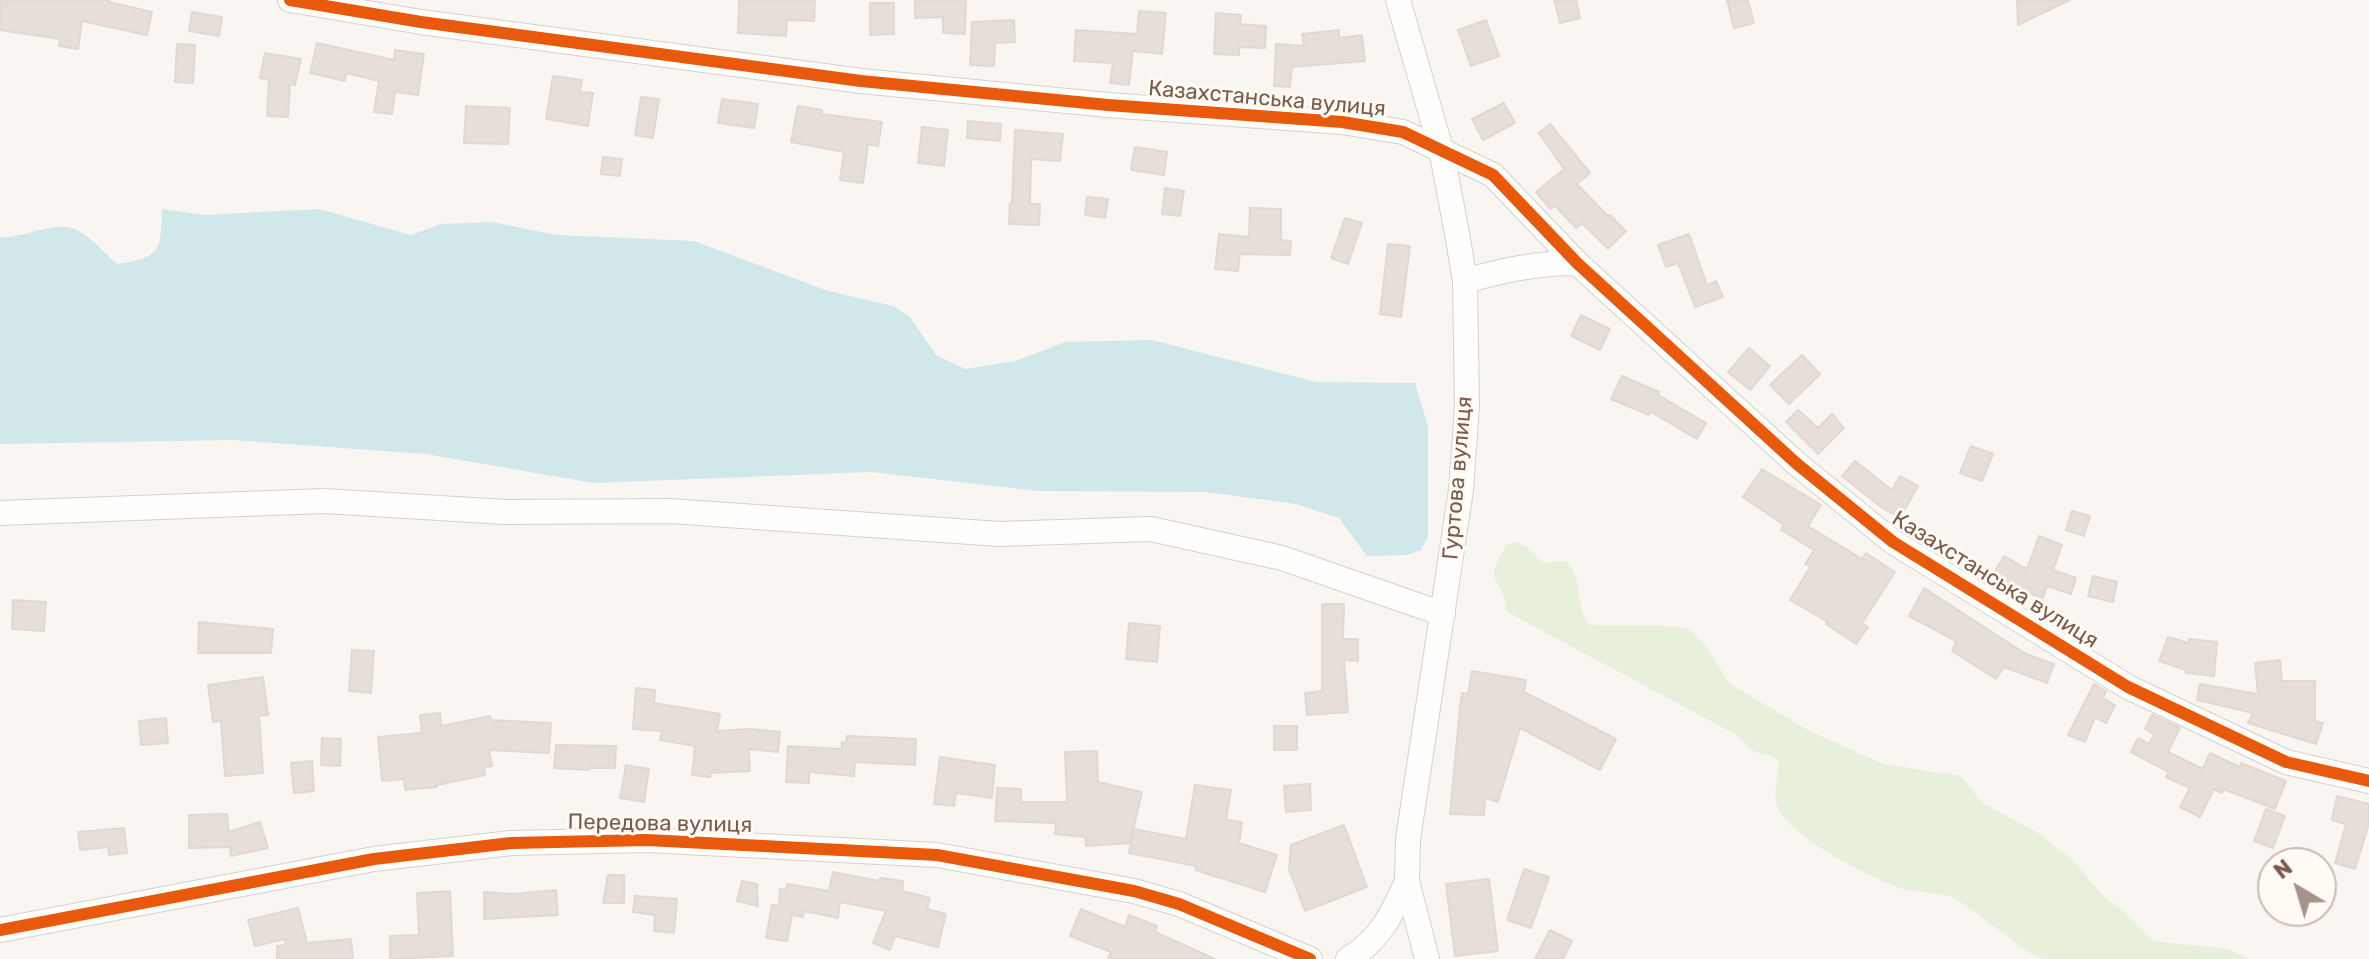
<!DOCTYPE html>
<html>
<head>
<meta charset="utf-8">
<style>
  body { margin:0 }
  #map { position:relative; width:2369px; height:959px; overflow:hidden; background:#f9f5f0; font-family:Rubik,sans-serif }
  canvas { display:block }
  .north { position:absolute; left:2257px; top:847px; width:80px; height:80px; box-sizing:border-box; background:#fffaf3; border:2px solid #cabbb1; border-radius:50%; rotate:322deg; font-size:22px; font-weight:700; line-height:32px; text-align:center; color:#7a5c4d }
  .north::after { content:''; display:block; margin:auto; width:28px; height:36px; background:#a69286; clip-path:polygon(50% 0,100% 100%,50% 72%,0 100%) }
</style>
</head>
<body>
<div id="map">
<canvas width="2369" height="959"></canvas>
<div class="north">N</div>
</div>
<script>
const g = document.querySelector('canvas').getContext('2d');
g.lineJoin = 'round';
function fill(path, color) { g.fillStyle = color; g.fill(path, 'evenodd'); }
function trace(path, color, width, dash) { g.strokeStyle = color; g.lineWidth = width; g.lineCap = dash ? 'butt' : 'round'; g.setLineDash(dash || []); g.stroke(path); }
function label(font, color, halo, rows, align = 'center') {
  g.font = font + ' Rubik,sans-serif'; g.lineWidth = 6; g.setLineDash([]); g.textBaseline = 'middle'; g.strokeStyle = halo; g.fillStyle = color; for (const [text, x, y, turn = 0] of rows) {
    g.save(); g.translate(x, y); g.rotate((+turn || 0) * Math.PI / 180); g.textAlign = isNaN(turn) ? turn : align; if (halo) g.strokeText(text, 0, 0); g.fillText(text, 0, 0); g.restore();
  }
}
const green = new Path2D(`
  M1517 542 1527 547 1544 563 1566 561C1584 577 1574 606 1589 625L1666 626 1689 629 1705 645 1730 684 1808 730 1883 764 1961 776 1983 804 2034 830 2072 859 2102 895 2121 909 2154 941 2227 949 2250 959H2043L2033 955 1955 898C1938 891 1918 894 1900 888 1869 877 1789 837 1777 806 1773 793 1778 776 1779 762L1769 755 1755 752 1735 734 1507 612C1502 574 1481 586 1507 545Z`);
const water = new Path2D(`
  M162 209 204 215 319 209 411 235 441 224 492 222 556 235 694 241 828 291 893 306 909 316 936 355 965 369 1016 361 1065 342 1152 340 1316 382 1415 383 1428 427V537L1421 550 1407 555 1367 556 1339 518 1296 504 1206 492 1039 491 871 472 593 483 426 454 233 440 0 444V237C25 239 54 219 77 230 91 237 105 253 117 264 161 258 161 250 162 209Z`);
const building = new Path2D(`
  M0 0H110L109 2 152 12 147 35 82 21 78 49 59 46 60 39 0 30Z
  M739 0H815L814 21 787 20 786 36 738 33Z
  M915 0H966L965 34 943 33V17L915 18Z
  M1554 0H1576L1580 18 1560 23Z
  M1727 0H1748L1754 23 1734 28Z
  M2017 0H2070L2018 25Z
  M870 3H894V34L870 35Z
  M1139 11 1166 13 1162 54 1133 51 1129 85 1110 83 1113 63 1074 61 1076 30 1137 34Z
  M192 12 222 17 219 36 189 31Z
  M1216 13 1241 15 1240 24 1266 26 1265 48 1239 47V55L1214 54Z
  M1014 20 1015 42 995 43 994 66 970 65 972 22Z
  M1486 20 1499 56 1471 66 1458 30Z
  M1339 30V38L1362 35 1365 61 1292 67 1290 87 1274 86 1276 44 1304 46 1302 34Z
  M317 43 394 60 395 50 424 54 418 95 395 92 392 114 374 112 379 81 346 73 345 81 310 73Z
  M177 44 195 45 193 83 175 82Z
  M265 53 301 59 295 85 290 84 288 117 267 116 269 80 260 78Z
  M553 76 582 80 580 92 593 93 588 126 546 119Z
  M641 97 659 99 653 138 635 135Z
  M722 99 758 104 754 128 718 123Z
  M1504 103 1515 123 1483 140 1472 119Z
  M466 106 510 108 508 144 464 143Z
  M798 106 822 110 821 114 882 122 878 146 868 144 863 183 840 180 844 152 791 142Z
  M968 121 1001 124 1000 141 967 138Z
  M1550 124 1590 173 1577 184 1608 216 1610 215 1626 231 1608 249 1582 223 1576 228 1555 206 1550 209 1536 192 1564 169 1539 133Z
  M922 127 948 130 944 166 918 163Z
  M1015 130 1063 134 1060 161 1031 159 1030 204H1040L1039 225 1009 224 1010 203H1012Z
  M1135 147 1167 152 1164 175 1131 170Z
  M603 157 622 159 620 176 601 174Z
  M1165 188 1184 191 1180 216 1162 214Z
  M1087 197 1108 199 1105 218 1085 215Z
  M1250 208 1281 209V240L1291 241 1290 255 1240 254 1238 271 1215 269 1219 234 1249 237Z
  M1345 218 1362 223 1348 264 1331 258Z
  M1689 234 1707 285 1716 281 1723 297 1695 307 1678 263 1666 267 1658 245Z
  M1388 244 1410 246 1401 317 1380 314Z
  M1581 315 1610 329 1600 350 1571 336Z
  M1749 348 1770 366 1750 390 1728 372Z
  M1802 355 1820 374 1789 404 1770 385Z
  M1622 376 1659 392 1658 395 1706 423 1697 439 1651 412 1649 415 1611 399Z
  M1798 410 1818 428 1832 414 1844 428 1818 454 1786 422Z
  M1971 446 1993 454 1982 481 1960 473Z
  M1855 461 1892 490 1900 476 1918 486 1900 518 1881 507 1842 476Z
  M1762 469 1821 505 1808 526 1862 559 1866 553 1895 572 1862 623 1868 627 1856 644 1826 624 1828 622 1790 600 1810 567 1805 564 1814 550 1781 530 1784 525 1743 497Z
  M2072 511 2090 516 2084 536 2066 530Z
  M2039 536 2062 545 2053 570 2076 578 2071 594 2047 586 2043 598 2014 588 1992 576 2004 556 2027 569Z
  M2093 576 2117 582 2113 602 2088 596Z
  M1924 588 2026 654 2054 664 2047 683 2004 667 1996 679 1952 651 1956 641 1909 616Z
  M13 600 46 602 44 631 12 629Z
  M1322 604H1344L1343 639H1358V661L1344 660 1348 712 1307 715 1305 693 1322 691Z
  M199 622 273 629 271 653H198Z
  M1129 623 1160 626 1157 662 1126 659Z
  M2168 637 2189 643V639L2217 642 2214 676 2186 673V670L2159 661Z
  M352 650 374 651 371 693 349 691Z
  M2280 660 2282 681H2315V721L2323 723 2316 744 2248 723 2253 713 2197 700 2200 684 2258 694 2255 663Z
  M1472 671 1526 680 1524 692 1616 739 1600 770 1520 728 1498 802 1485 798 1484 815 1450 814 1460 707 1462 693 1468 694Z
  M263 677 268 715 259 716 263 773 225 776 221 721 213 722 208 685Z
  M2094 684 2106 691 2103 698 2115 705 2106 723 2095 717 2085 742 2068 735Z
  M636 688 655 690 654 703 720 714 717 731 750 729 780 732 778 752 749 749 750 771 710 773V777L692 775 695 746 660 740 662 731 633 729Z
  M440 713 441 726 490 716 491 720 551 723 549 753 489 750 492 766 484 767 485 775 437 785V787L405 790 404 779 382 781 378 737 422 733 420 715Z
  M2152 715 2180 728 2168 752 2203 769 2210 753 2240 767 2241 763 2286 781 2275 809 2223 789 2222 793 2214 789 2200 817 2180 807 2190 788 2166 777 2169 772 2131 752 2138 738 2149 744 2154 734 2145 729Z
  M166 718 168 743 141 745 139 721Z
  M1274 726H1297V750H1274Z
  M847 736 916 739 915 765 855 762 854 776 809 772V783L786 782 788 746 842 749V742L846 743Z
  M322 738 341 739 340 766 321 765Z
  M556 745 616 746 615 768H589V770L554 768Z
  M1097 751 1098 782 1142 792 1130 843 1086 846 1085 837 1055 834 1056 823 995 821 997 788 1021 789V802H1067L1065 752Z
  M940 757 995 765 992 798 956 793 954 806 934 804Z
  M312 761 314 791 294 793 291 763Z
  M626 765 649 769 644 802 620 798Z
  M1310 784 1311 810 1286 812 1284 786Z
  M1195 785 1231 790 1226 820 1242 822 1239 843 1277 855 1265 892 1195 870 1196 866 1129 853 1134 829 1186 839Z
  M2337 796 2369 804V824L2355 869 2335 863 2346 824 2332 820Z
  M2266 809 2285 816 2273 848 2254 841Z
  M227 814 229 832 260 822 268 848 231 856 230 847 189 848V815Z
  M1344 825 1367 887 1305 911 1289 869 1291 845Z
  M124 828 127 853 109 855 108 847 80 850 78 832Z
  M1524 869 1549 877 1531 928 1507 920Z
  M833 872 880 881V878L903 881 902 891 930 898 927 909 946 914 938 947 895 936 890 950 873 943 886 911 840 902 838 918 804 911 803 917 792 915 787 941 766 938 772 905H779L780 889 786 890 787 884 829 891Z
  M608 875H624V903H603Z
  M1489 879 1498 951 1455 956 1446 884Z
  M742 881 757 884 758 906 737 901Z
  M556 890 558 915 484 919V892L514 894Z
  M450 891 453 956 390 959V936L419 935 417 893Z
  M635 896 677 899 674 933 654 931 655 915 633 912Z
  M298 908 307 943 351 939 353 959H277V946L286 945 285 939 255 946 248 920Z
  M1081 909 1125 927 1129 915 1157 926 1155 932 1215 959H1108L1111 952 1070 936Z
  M1550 930 1572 941 1563 959H1535Z`);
const minor = new Path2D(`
  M290 0 421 22 861 81 1108 105 1342 122 1403 132 1493 175 1577 263 1797 464 1893 542 2128 687 2286 762 2369 781
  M1398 0 1441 149 1458 239 1465 281 1467 406 1461 490 1408 839 1407 881 1427 959
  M1465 281C1503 270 1537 263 1577 263
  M0 513 324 501 505 512 670 511 999 534 1151 529 1282 558 1443 614
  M0 930 374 859 511 843 647 840 937 855 1134 891 1179 904 1310 959
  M1348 959C1379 941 1393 913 1407 881`);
const cycleway = new Path2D(`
  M290 0 421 22 861 81 1108 105 1342 122 1403 132 1493 175 1577 263 1797 464 1893 542 2128 687 2286 762 2369 781
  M0 930 374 859 511 843 647 840 937 855 1134 891 1179 904 1310 959`);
const streetNames = [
  ["Казахстанська вулиця",1267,99,5],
  ["Гуртова вулиця",1458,478,-85],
  ["Казахстанська вулиця",1995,580,32],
  ["Передова вулиця",660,824,1]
];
fill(green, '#e7f0db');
fill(water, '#d0e8ea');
fill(building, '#e6ded7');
trace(building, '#e2d8d2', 2);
trace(minor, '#d7d1cb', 26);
trace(minor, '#fefefd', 24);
trace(cycleway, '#e8590c', 12);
label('22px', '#7a5c4d', '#fffaf3', streetNames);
</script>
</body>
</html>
